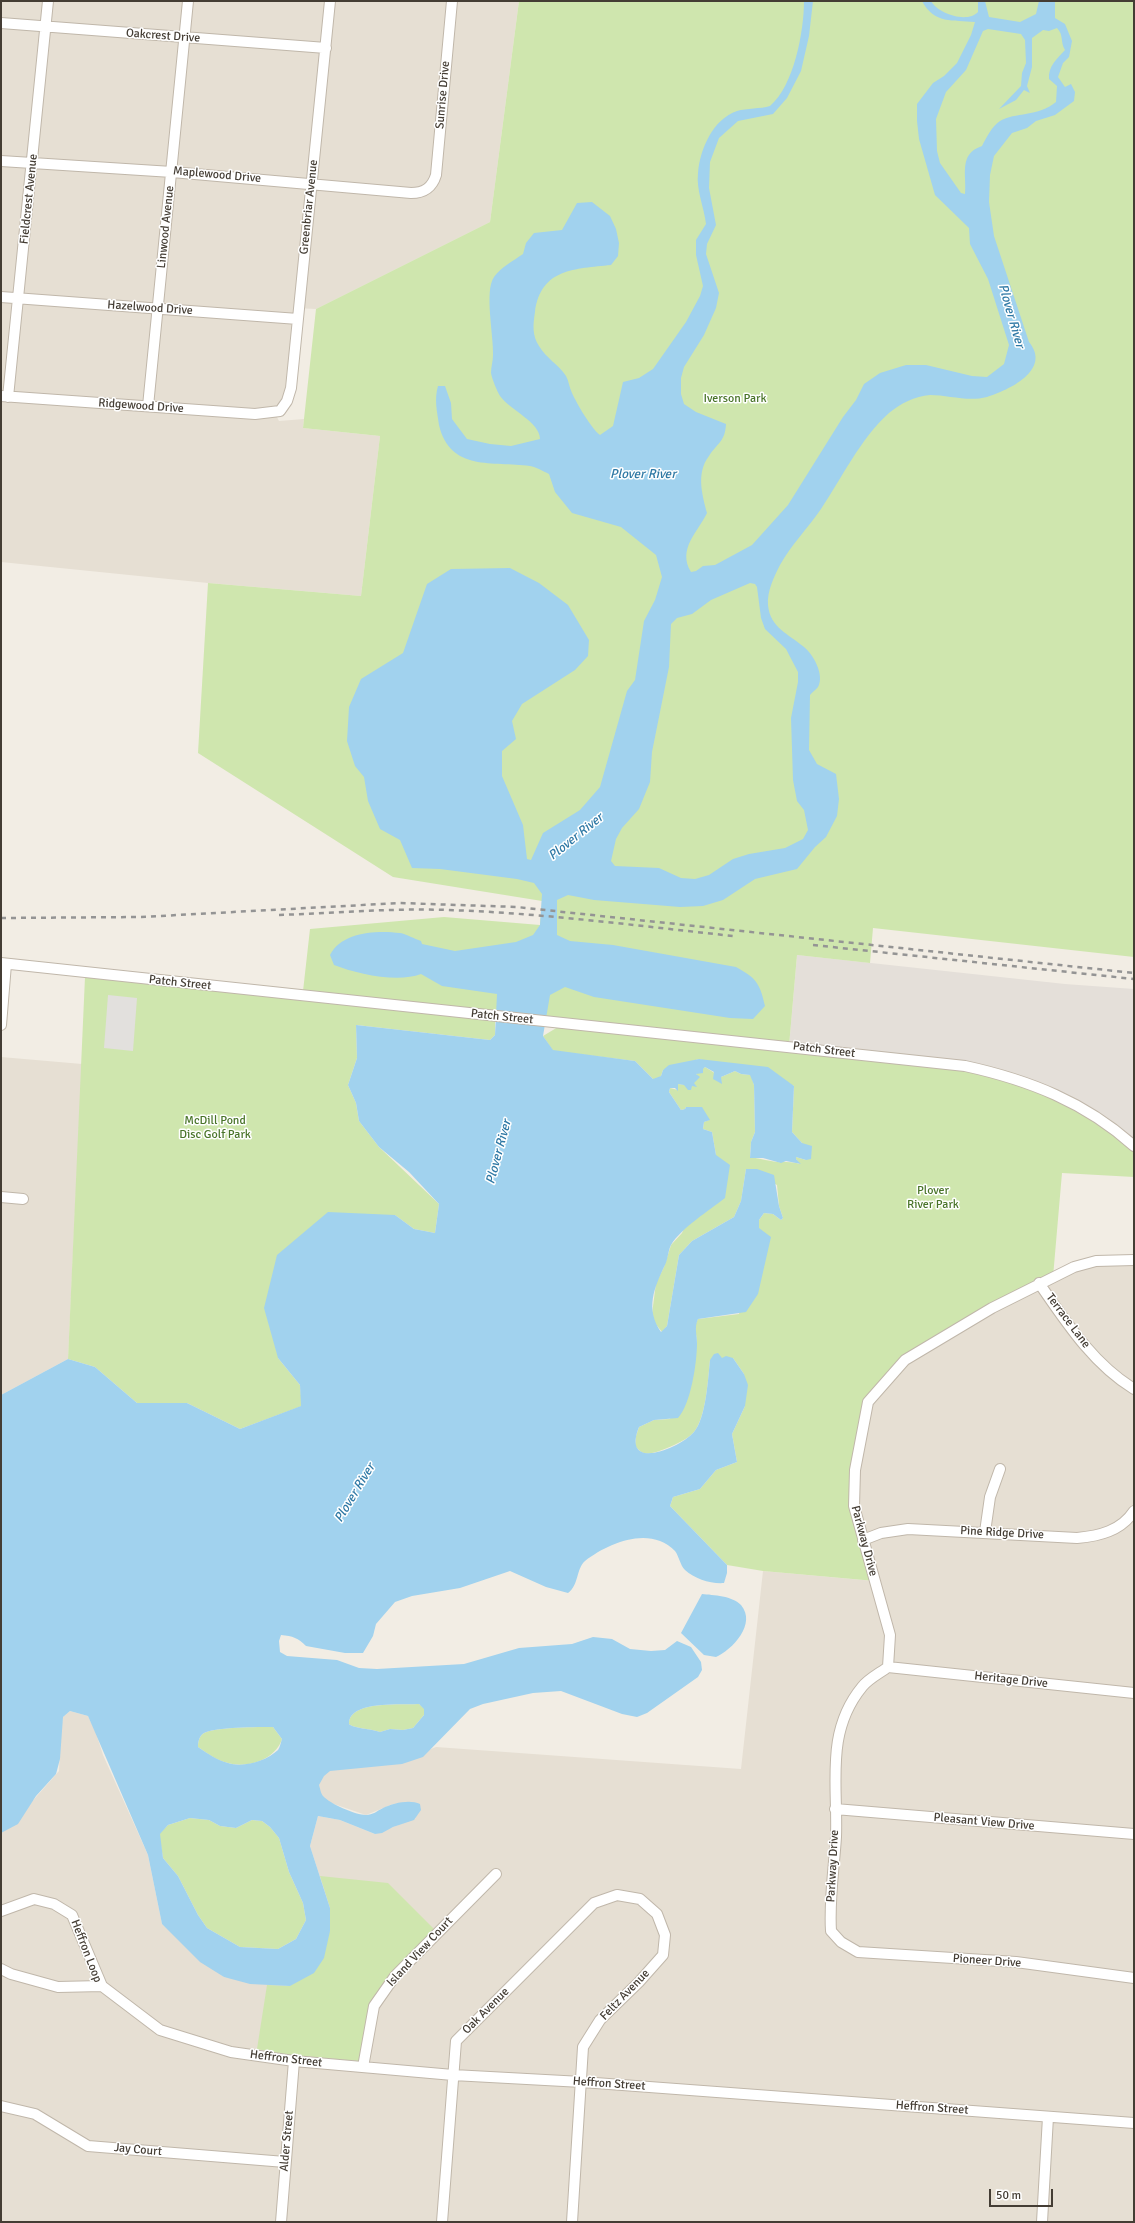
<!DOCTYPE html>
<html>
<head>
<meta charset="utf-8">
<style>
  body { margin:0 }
  #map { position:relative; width:1135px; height:2223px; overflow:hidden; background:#f2ede4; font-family:Signika,sans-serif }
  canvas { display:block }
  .frame { position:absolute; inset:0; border:2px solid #443d34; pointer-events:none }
  .scale { position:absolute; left:989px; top:2189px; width:64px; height:18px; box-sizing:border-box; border:2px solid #443d34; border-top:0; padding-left:5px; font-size:12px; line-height:14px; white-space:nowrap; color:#443d34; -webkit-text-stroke:3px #fff; paint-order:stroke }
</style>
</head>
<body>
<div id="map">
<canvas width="1135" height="2223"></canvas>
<div class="frame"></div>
<div class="scale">50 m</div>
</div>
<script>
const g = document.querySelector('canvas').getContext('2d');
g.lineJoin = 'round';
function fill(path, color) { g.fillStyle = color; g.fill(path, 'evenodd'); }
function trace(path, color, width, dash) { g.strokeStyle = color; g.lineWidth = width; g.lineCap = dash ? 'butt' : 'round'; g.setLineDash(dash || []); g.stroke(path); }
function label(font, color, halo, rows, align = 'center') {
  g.font = font + ' Signika,sans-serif'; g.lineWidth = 3; g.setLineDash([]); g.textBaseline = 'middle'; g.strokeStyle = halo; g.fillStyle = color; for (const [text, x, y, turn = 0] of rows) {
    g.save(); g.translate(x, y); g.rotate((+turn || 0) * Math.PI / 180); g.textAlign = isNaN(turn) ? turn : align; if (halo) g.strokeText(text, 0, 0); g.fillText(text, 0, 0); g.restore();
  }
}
const residential = new Path2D(`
  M1 1H519L490 222 316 309 294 308 284 399 281 405 273 409 279 421 304 419 303 428 380 436 361 596 208 583 1 562Z
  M1 1057 82 1064 68 1359 1 1395Z
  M1134 1260V2222H1V1830L14 1822 59 1771 61 1727 63 1717 70 1711 88 1716 95 1730 103 1755 148 1855 162 1924 224 1977 290 1986 330 1908 310 1846 318 1816 340 1820 375 1834 416 1818 393 1804 366 1815 325 1801 313 1793 322 1771 414 1756 436 1747 741 1769 763 1571 874 1581 854 1506 868 1402 905 1360 1039 1283 1096 1261Z`);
const industrial = new Path2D(`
  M797 955 1065 984 1134 989V1146L789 1046Z`);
const green = new Path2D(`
  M519 1H1134V957L873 928 870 963 797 955 789 1046 965 1066 1037 1086 1134 1146V1177L1062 1173 1053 1277 905 1360 868 1402 854 1488 875 1581 763 1571 727 1565 670 1506 673 1497 700 1489 716 1470 737 1462 732 1434 745 1406 744 1374 733 1358 710 1360C708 1380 706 1417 694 1432 687 1440 672 1446 662 1450 650 1454 644 1457 635 1446L636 1436 639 1427 654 1420 670 1419 697 1343 695 1325 698 1319 739 1314 759 1220 764 1213 773 1214 781 1220 783 1218 779 1206 777 1185 746 1169 741 1201 734 1217 692 1241 679 1255 667 1326 662 1332 654 1322 652 1314 656 1283 664 1267 671 1245 682 1233 716 1155 712 1132 703 1129 704 1122 709 1120 692 1107H686L685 1109 681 1110 669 1092 670 1088 678 1090V1084L696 1086 693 1083 697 1076 696 1074 705 1067 721 1077 735 1071 741 1074 751 1075 754 1085 755 1132 751 1142 750 1157C757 1158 778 1163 781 1162 788 1162 793 1162 800 1164L796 1159V1157L806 1160 802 1143 792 1132 794 1086 699 1059 663 1070 661 1076 657 1079H653L635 1061 553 1051 543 1036 558 1027 376 1008 495 1021V1035L490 1040 356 1025 357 1058 348 1085 356 1103 359 1121 379 1147 439 1204 435 1233 414 1229 395 1215 278 1358 300 1385 302 1406 240 1429 187 1403H137L95 1367 68 1359 85 977 302 1000 310 929 444 917 540 925 542 901 393 877 198 753 208 583 361 596 380 436 303 428 316 309 490 222Z
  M419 1704 425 1709 424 1715 413 1728 403 1730 390 1729 380 1732C372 1729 352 1728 349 1724 348 1700 402 1705 419 1704Z
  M273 1727 282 1739C276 1759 248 1769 228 1763 216 1760 208 1754 198 1747 198 1742 199 1736 204 1733 215 1727 259 1727 273 1727Z
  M190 1818 209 1820 220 1826 236 1828 252 1820 262 1821 270 1827 279 1838 289 1872 303 1903 306 1920 296 1939 278 1949 240 1947 207 1928 198 1915 178 1876 163 1858 159 1834 168 1825Z
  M320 1876 388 1883 435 1930 374 1997 369 2011 361 2059 358 2061 282 2054 257 2049 267 1985 290 1986 330 1931V1908Z`);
const parking = new Path2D(`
  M108 995 137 998 133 1051 104 1048Z`);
const water = new Path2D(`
  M804 1H813L809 36 801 71 787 98 773 114 738 121 719 138 710 162 709 188 716 225 707 244 706 254 719 293 716 308 704 335 684 367 681 378V394L684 404 696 412 726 424C725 442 718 442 709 456 696 473 702 494 707 513 698 532 677 549 691 572L696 571 703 566 715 565 752 545 788 505 843 417 856 400 864 384 880 373 906 365H926L972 376 987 377 1004 364 1009 345 988 279 970 244 969 228 935 195 919 139 917 121V104L933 83 944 76 957 63 971 35 975 22C953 20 934 24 922 1H931C937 13 967 24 978 12V1H985L989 17 1020 22 1036 14 1039 1H1055V18L1065 24 1072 41 1069 57 1063 63 1058 77 1065 87 1071 84 1075 92 1074 101 1055 115 1036 121 1027 128 1012 133 994 156 990 175 989 202 994 236 1029 342C1052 370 1009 390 987 397 968 402 948 395 930 395 915 396 900 404 889 413 860 439 842 478 821 509 808 528 791 545 780 565 774 577 767 591 768 605 770 628 789 634 804 647 813 654 825 675 818 687 816 690 812 692 810 695L809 750 817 764 836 774 839 799 837 816 826 837 815 847 797 869 755 879 723 900 703 906 680 907 594 900 568 895 557 900V935L570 941 613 945 736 967C756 978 760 983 765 1006L753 1019 730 1018 594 997 565 987 550 995 543 1036 553 1050 635 1061 653 1079 661 1076 663 1070 669 1065 699 1059 768 1067 794 1086 792 1132 802 1143 812 1146 811 1159 806 1160 796 1157V1159L801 1164 786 1161 781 1163 763 1158H750L751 1142 755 1132 754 1085 750 1075 741 1074 735 1071 721 1077 722 1084 713 1079 714 1072 705 1067 703 1069V1073L696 1074 700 1077 694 1083 697 1087 692 1086 691 1090H688L684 1085 678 1084V1091L675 1088H670L669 1092 681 1110 685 1109 686 1107H702L710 1120 704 1122 703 1129 712 1132 716 1155 730 1165 725 1198C710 1210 681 1228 671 1245 668 1251 668 1259 665 1265 654 1288 645 1309 661 1332L667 1326 679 1255 692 1241 734 1217 741 1201 746 1169H757L774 1175 779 1206 783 1218 781 1220 773 1214 764 1213 759 1220V1228L771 1237 758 1294 746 1312 698 1319C694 1328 697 1334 697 1343 697 1362 691 1404 678 1418L654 1420 639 1427C621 1472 679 1449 694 1432 706 1418 708 1379 710 1360L714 1354 718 1353 722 1358 726 1356 733 1358 744 1374 748 1385 745 1406 732 1434 737 1462 716 1470 700 1489 673 1497 670 1506 727 1565V1573L724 1583C711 1584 695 1579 685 1570 680 1565 679 1556 675 1551 650 1525 608 1543 585 1561 576 1569 579 1585 568 1593L546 1587 510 1571 460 1588 412 1596 395 1602 376 1624 373 1636 363 1653H345L306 1646C298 1638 293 1636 281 1635L279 1641 280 1652 287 1656 337 1660 359 1668 377 1669 464 1664 519 1648 572 1644 593 1637 612 1639 630 1649 651 1651 665 1650 677 1641 691 1647 701 1662 702 1670 698 1677 647 1713 637 1717 622 1714 561 1691 533 1693 483 1704 470 1709 423 1757 402 1764 330 1771 324 1776 319 1785C320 1788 321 1794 323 1796 330 1804 356 1815 366 1815 373 1815 377 1811 383 1808 393 1803 410 1799 420 1804L421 1810 414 1820 393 1827 382 1833 375 1834 340 1820 318 1816 310 1846 330 1908V1931L324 1958 314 1973 290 1986 250 1984 224 1977 200 1962 162 1924 148 1855 88 1716 70 1711 63 1717 60 1759 56 1774 36 1796 18 1824 1 1833V1395L68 1359 95 1367 137 1403H187L240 1429 301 1406 300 1385 278 1358 264 1308 277 1255 328 1212 395 1215 414 1229 435 1233 439 1204 409 1172 379 1147 359 1121 356 1103 348 1085 357 1058 356 1025 490 1040 495 1035 497 994 442 986 421 974C398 983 357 974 334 965L330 955C341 932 377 930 400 933 407 934 414 939 421 941L422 944 455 951 516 942 533 935 540 925 542 894 534 883 517 879 440 869 412 868 400 840 380 829 368 801 364 777 355 766 347 741 349 707 361 679 403 653 427 584 451 569 510 568 539 583 568 605 589 640 588 656 575 670 522 704 512 721 516 739 502 751V776L523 825 527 859 531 860 543 833 580 810 600 787 627 691 635 680 644 621 655 600 662 577 656 555 621 527 572 513 555 492 549 474C543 471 536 467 530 466 493 461 450 472 439 425 437 411 434 400 438 386H445L451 403 452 419 467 439 490 444 511 446 540 439C540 422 510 410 500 396 497 391 492 379 491 373 491 367 493 361 493 355 494 337 484 291 494 277 501 267 513 261 523 254L526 243 534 233 562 230 577 203 592 202 610 216 616 229 619 243 618 256 611 265C575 269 541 268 535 312 533 325 532 335 539 346 546 358 559 365 566 376 569 381 569 387 572 393 577 404 591 428 600 435L613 426 623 382 639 378 653 369 686 322 700 296 703 286 696 255V240L706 224C704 207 696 190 698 173 700 149 713 119 737 111 747 108 760 109 770 106 794 86 804 31 804 1ZM1057 28C1064 35 1060 42 1065 50 1057 59 1048 66 1049 79L1057 86 1056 102C1038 117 1015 112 1000 121 992 126 986 138 982 146 958 154 967 175 965 194L961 193 940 163 937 151 936 119 946 92 966 70 983 31 988 29 1021 34 1025 40 1026 63 1022 73 1021 86 999 109 1016 100 1024 90 1030 93 1027 86 1032 67V38L1043 30 1049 31ZM750 583 755 584 757 587 761 618 765 629 786 649 798 672V682L791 718 793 780 797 801 804 810 808 830 803 839 785 848 749 854 733 859 709 875 695 879 681 878 659 868 615 866 611 861 616 839 622 828 639 809 650 782 652 752 669 667 671 624 677 618 692 614 711 600ZM419 1704 424 1709V1715L413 1728 403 1730 390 1729 380 1732C372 1729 352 1728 349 1724 348 1700 402 1705 419 1704ZM273 1727 282 1739C281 1742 280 1747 278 1750 266 1761 244 1768 228 1763 217 1760 208 1754 198 1747 198 1742 199 1736 204 1733 215 1727 259 1727 273 1727ZM190 1818 209 1820 220 1826 236 1828 252 1820 262 1821 270 1827 279 1838 289 1872 303 1903 306 1920 296 1939 278 1949 240 1947 207 1928 198 1915 178 1876 163 1858 160 1834 168 1825Z
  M702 1594C713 1595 733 1596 741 1605 757 1624 732 1650 716 1657L704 1655 681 1633Z`);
const minor = new Path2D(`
  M1 23 326 48
  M1 161 172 172 411 193C424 193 432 188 436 175L452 1
  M1 297 298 319
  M1 396 255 414 280 411 287 401 291 388 330 1
  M8 397 48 1
  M148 406 188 1
  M1 963 965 1066C1029 1080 1085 1102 1134 1146
  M1 1025 6 964
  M1 1197 23 1199
  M1134 1260 1096 1261 1074 1267 992 1308 905 1360 868 1402 855 1470 854 1506 890 1635 888 1667C880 1673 868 1679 862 1687 825 1732 838 1784 836 1837 834 1868 829 1900 831 1931L841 1942 858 1952 1016 1962 1134 1978
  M1039 1283C1066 1322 1093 1364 1134 1389
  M985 1532 990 1497 1000 1469
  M863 1540 881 1533 908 1529 1077 1538C1099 1536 1121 1531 1134 1511
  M888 1667 1134 1693
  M835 1809 1134 1834
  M1 1911 34 1899 54 1904 72 1915 102 1986 160 2030 231 2052 294 2061 453 2075 582 2082 1134 2123
  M1 1969 11 1974 58 1987 102 1986
  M363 2067 374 2006 395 1976 496 1874
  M1 2106 35 2114 88 2146 285 2162
  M281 2222 294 2061
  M442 2222 456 2041 594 1903 617 1895 640 1899 657 1914 665 1935 663 1955 639 1982 600 2020 583 2047 572 2222
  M1042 2222 1048 2117`);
const rail = new Path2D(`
  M279 915C335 913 391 908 448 910 543 913 639 926 733 936
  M1 918 141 917 400 903 517 907 1134 973
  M813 945 1134 979`);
const streetNames = [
  ["Oakcrest Drive",163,36,4],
  ["Sunrise Drive",443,95,-85],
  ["Maplewood Drive",217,175,5],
  ["Fieldcrest Avenue",29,199,-84],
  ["Greenbriar Avenue",309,207,-84],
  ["Linwood Avenue",166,227,-84],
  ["Hazelwood Drive",150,308,4],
  ["Ridgewood Drive",141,406,4],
  ["Patch Street",180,983,6],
  ["Patch Street",502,1017,6],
  ["Patch Street",824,1050,7],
  ["Terrace Lane",1068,1321,53],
  ["Pine Ridge Drive",1002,1533,3],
  ["Parkway Drive",864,1541,75],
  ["Heritage Drive",1011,1680,6],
  ["Pleasant View Drive",984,1822,5],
  ["Parkway Drive",833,1866,-87],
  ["Heffron Loop",86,1951,69],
  ["Island View Court",420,1952,-47],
  ["Pioneer Drive",987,1961,4],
  ["Feltz Avenue",625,1995,-46],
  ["Oak Avenue",486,2011,-45],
  ["Heffron Street",286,2059,7],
  ["Heffron Street",609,2084,4],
  ["Heffron Street",932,2108,4],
  ["Alder Street",287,2141,-85],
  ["Jay Court",138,2150,5]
];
const parkNames = [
  ["Iverson Park",735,399],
  ["McDill Pond",215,1121],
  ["Disc Golf Park",215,1135],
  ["Plover",933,1191],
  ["River Park",933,1205]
];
const waterNames = [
  ["Plover River",1011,316,74],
  ["Plover River",643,475],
  ["Plover River",576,837,-39],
  ["Plover River",499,1152,-75],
  ["Plover River",355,1493,-59]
];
fill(residential, '#e6dfd3');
fill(industrial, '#e4dfd9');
fill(green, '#cfe6ae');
fill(parking, '#e2e0dd');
fill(water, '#a1d2ee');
trace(minor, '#c0b7aa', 12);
trace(minor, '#fff', 10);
trace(rail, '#949494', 2.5, [5, 5]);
label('12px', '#443d34', '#fff', streetNames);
label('12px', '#497429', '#fff', parkNames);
label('italic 13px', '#2f79a5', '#fff', waterNames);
</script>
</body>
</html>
